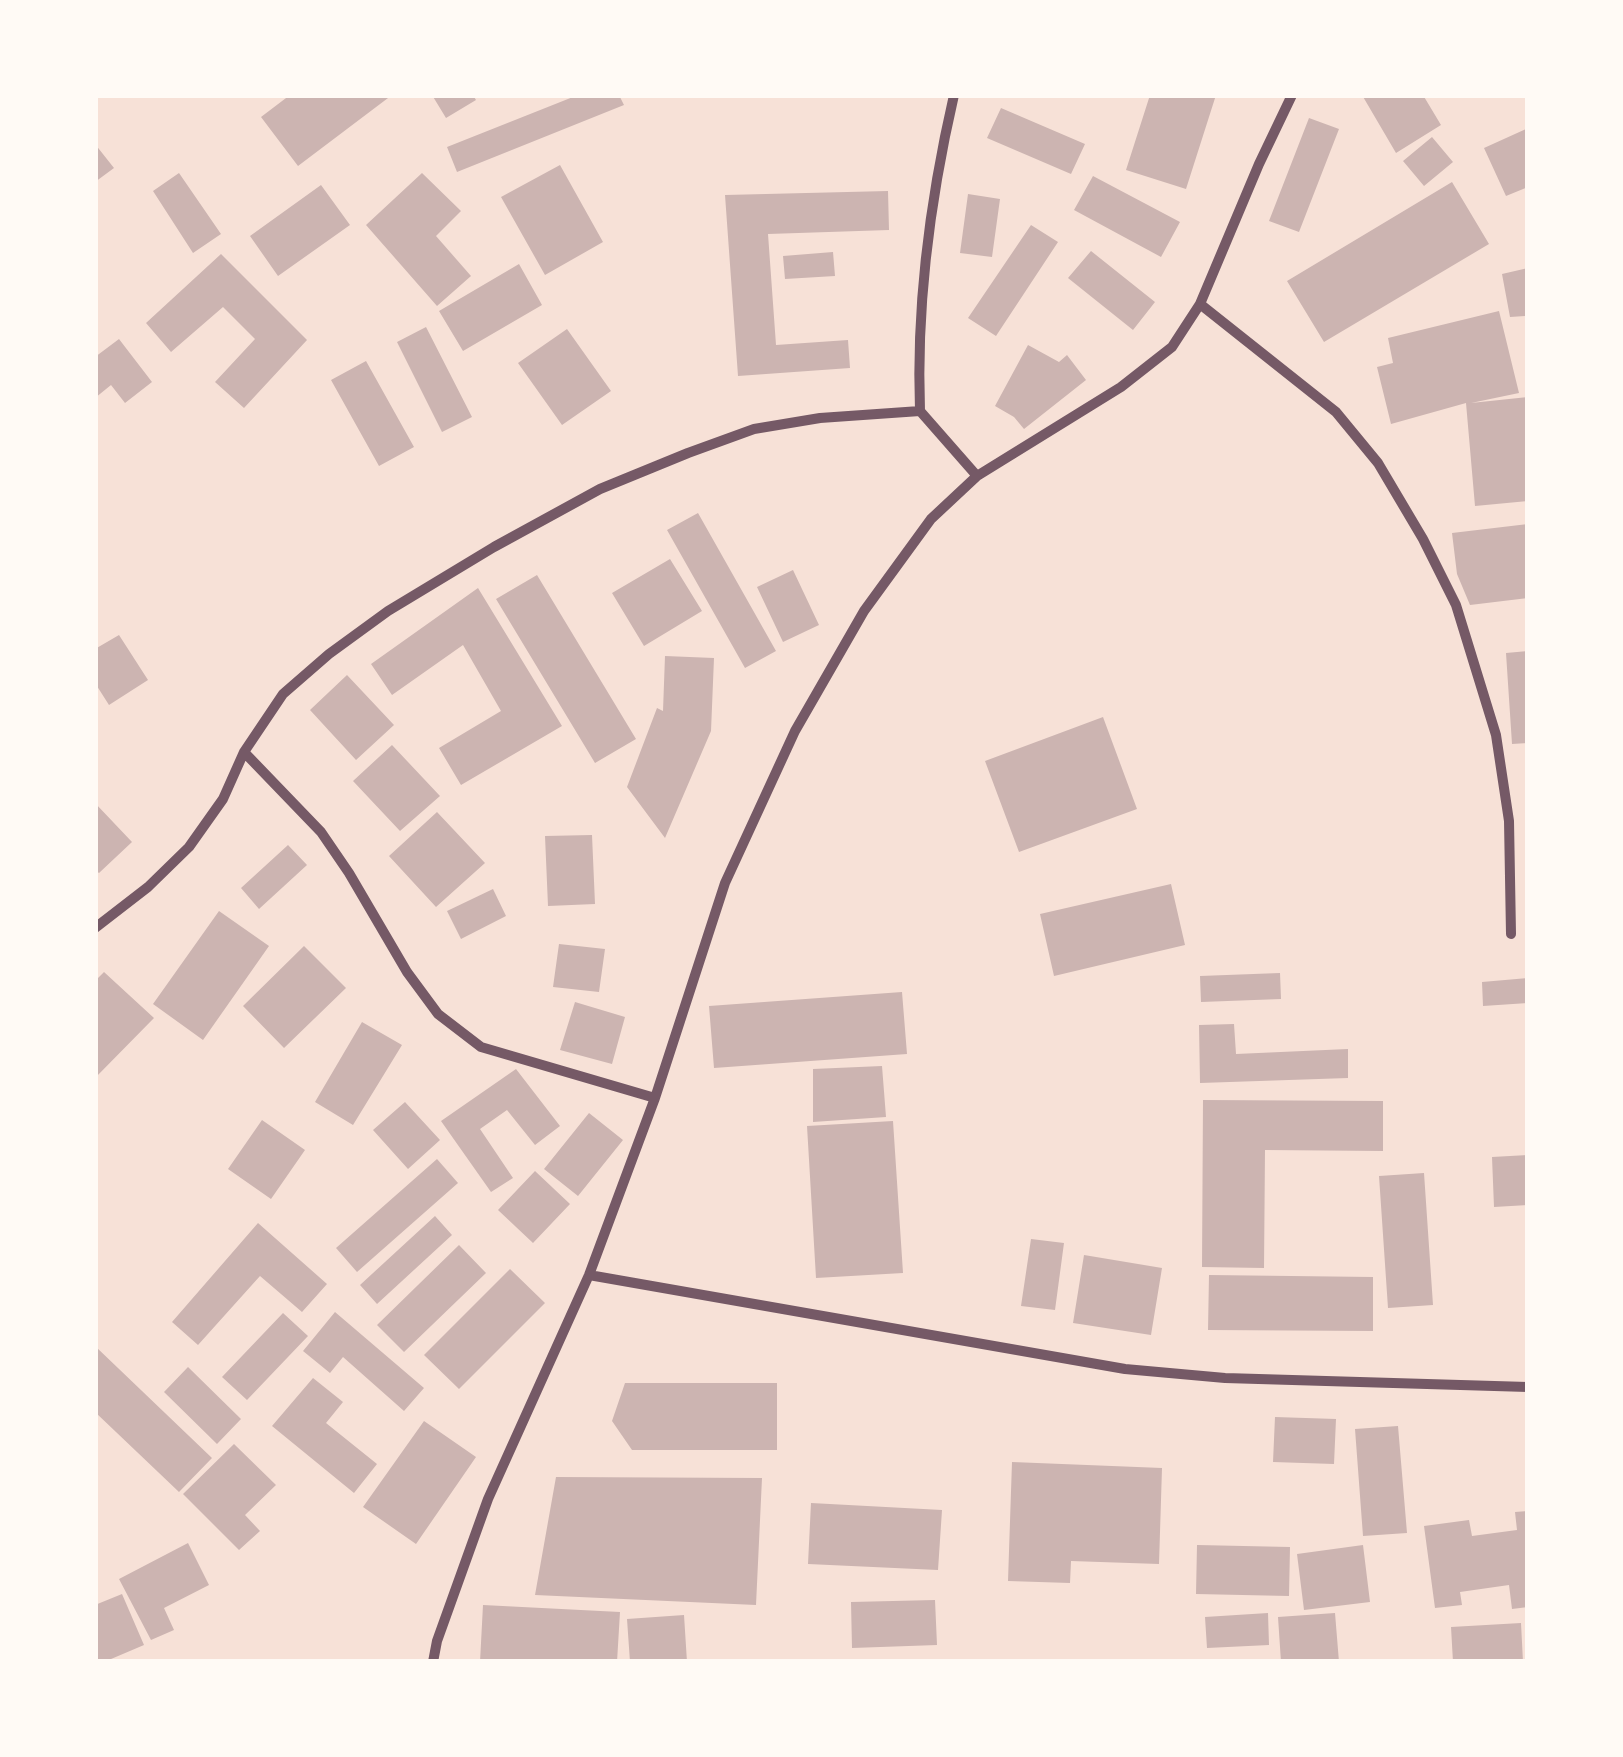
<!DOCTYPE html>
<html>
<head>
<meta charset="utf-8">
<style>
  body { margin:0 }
  #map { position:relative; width:1623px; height:1757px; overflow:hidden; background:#f7e1d7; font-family:"Fira Sans Condensed",sans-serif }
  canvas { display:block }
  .frame { position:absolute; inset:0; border:98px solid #fffaf5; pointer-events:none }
</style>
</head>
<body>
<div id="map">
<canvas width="1623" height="1757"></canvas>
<div class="frame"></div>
</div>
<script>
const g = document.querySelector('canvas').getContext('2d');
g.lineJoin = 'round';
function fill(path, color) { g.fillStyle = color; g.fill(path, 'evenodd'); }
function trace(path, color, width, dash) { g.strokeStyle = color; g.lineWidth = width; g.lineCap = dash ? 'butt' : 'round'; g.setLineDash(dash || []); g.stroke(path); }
const building = new Path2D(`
  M290 95H392L298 166 261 117Z
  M432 95H473L476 100 446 118Z
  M578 95H619L624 105 457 172 447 147Z
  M1150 95H1216L1186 189 1126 170Z
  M1362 95H1423L1441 125 1396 153Z
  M1001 108 1085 144 1071 174 987 138Z
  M1309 118 1339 129 1299 232 1269 221Z
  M1526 129 1528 187 1506 196 1484 148Z
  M1432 137 1453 162 1424 186 1403 161Z
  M95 144 114 168 95 182Z
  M560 165 603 242 545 275 501 197Z
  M179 173 221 234 193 253 153 191Z
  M422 173 461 211 436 236 471 276 437 306 366 225Z
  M1093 176 1180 222 1161 257 1074 210Z
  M1452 182 1489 244 1324 342 1287 281Z
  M321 185 350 225 278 276 250 236Z
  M888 191 889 230 768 234 776 345 848 340 850 368 738 376 725 195Z
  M968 194 1000 199 992 257 960 253Z
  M1031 225 1058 242 996 336 968 318Z
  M1091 251 1155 302 1133 330 1068 278Z
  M833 252 835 276 785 279 783 256Z
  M221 254 307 340 244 408 215 382 255 339 223 307 171 352 146 323Z
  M519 264 542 305 463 351 439 311Z
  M1528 268V323L1525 316 1510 317 1502 274Z
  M1499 311 1519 393 1471 403 1528 397V501L1475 506 1466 403 1391 424 1377 367 1393 363 1388 338Z
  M426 327 472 417 442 432 397 342Z
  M567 329 611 391 562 425 518 363Z
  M119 339 152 382 125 403 111 385 95 398V357Z
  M1028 345 1059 362 1067 355 1086 380 1024 429 1014 417 995 406Z
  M366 361 414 447 379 466 331 380Z
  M698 513 776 651 745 668 667 530Z
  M1528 524V598L1470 605 1457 574 1452 533Z
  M670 559 702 611 644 646 612 593Z
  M793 570 819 625 783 642 757 587Z
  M537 575 636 739 595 763 496 599Z
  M478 588 562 726 461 785 439 748 501 711 463 645 392 695 371 664Z
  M119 635 148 680 109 705 95 683V649Z
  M1528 651V743L1512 744 1506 653Z
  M665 656 714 658 711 731 665 838 627 787 657 708 663 711Z
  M347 675 394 725 356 760 310 710Z
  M1103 717 1137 809 1019 852 985 761Z
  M392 745 440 796 400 831 353 781Z
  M95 803 132 842 99 873 95 870Z
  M437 812 485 863 436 907 389 856Z
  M592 835 595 904 548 906 545 836Z
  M288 845 307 865 259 909 241 888Z
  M1171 884 1185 945 1054 976 1040 914Z
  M493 889 506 916 461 939 447 911Z
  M219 911 269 946 203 1040 153 1004Z
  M559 944 605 949 599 992 553 987Z
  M304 946 346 988 284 1048 243 1006Z
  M104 972 154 1018 95 1078V981Z
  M1280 973 1281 999 1201 1002 1200 976Z
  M1528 978V1003L1483 1006 1482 982Z
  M902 992 907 1054 714 1068 709 1006Z
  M575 1002 625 1017 612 1064 560 1050Z
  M362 1022 402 1045 353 1125 315 1102Z
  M1234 1024 1236 1054 1348 1049V1078L1200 1083 1199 1025Z
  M882 1066 886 1117 813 1122V1069Z
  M516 1069 560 1126 535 1145 507 1110 480 1129 513 1178 491 1192 441 1121Z
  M1203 1100 1383 1101V1151L1265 1150 1264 1268 1202 1267Z
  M405 1102 440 1140 408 1169 373 1130Z
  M589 1113 623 1140 578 1196 544 1169Z
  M262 1120 305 1150 271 1199 228 1169Z
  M893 1121 903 1273 816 1278 807 1126Z
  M1528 1155V1205L1494 1207 1492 1157Z
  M437 1159 458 1183 357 1272 336 1248Z
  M535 1171 570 1204 533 1243 498 1210Z
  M1424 1173 1433 1305 1388 1308 1379 1176Z
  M435 1216 452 1235 377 1304 360 1285Z
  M258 1223 327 1284 302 1312 260 1276 198 1345 172 1322Z
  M1031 1239 1064 1243 1055 1310 1021 1306Z
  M459 1245 486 1273 404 1352 377 1325Z
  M1084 1255 1162 1268 1151 1335 1073 1323Z
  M510 1269 545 1303 459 1389 424 1355Z
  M1209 1275 1373 1277V1331L1208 1330Z
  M335 1312 424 1388 404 1411 343 1357 330 1373 303 1351Z
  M283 1313 308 1336 247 1400 222 1377Z
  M95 1346 212 1458 179 1492 95 1412Z
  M188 1367 241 1419 217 1444 164 1392Z
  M313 1378 343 1402 326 1423 377 1464 354 1493 272 1426Z
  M625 1383H777V1450H632L612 1421Z
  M1275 1417 1336 1419 1334 1464 1273 1462Z
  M424 1421 476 1457 416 1544 363 1507Z
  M1398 1426 1407 1533 1363 1536 1355 1429Z
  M234 1444 276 1485 245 1515 260 1531 239 1550 183 1494Z
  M1012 1462 1162 1468 1159 1564 1071 1561 1070 1583 1008 1581Z
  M556 1477 762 1478 756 1605 535 1595Z
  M811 1503 942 1510 938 1570 808 1564Z
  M1528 1511V1607L1512 1609 1509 1585 1460 1592 1462 1605 1435 1608 1424 1526 1469 1520 1472 1536 1517 1530 1515 1512Z
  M188 1543 209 1585 164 1608 174 1630 151 1640 119 1579Z
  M1197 1545 1290 1547 1289 1596 1196 1594Z
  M1363 1545 1370 1602 1304 1610 1297 1554Z
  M122 1594 144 1645 104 1662H95V1605Z
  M935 1600 937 1645 852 1648 851 1602Z
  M483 1605 620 1612 617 1662H480Z
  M1268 1613 1269 1645 1207 1648 1205 1617Z
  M1335 1613 1339 1662H1281L1278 1617Z
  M684 1615 687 1662H630L627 1619Z
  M1521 1623 1523 1662H1453L1451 1627Z`);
const minor = new Path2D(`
  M1200 304 1336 412 1378 463 1423 539 1456 605 1496 735 1509 821 1511 934
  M920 411C916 304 930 199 954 95
  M244 752 321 832 349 873 407 972 438 1014 481 1047 655 1098
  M95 928 148 887 189 847 223 799 244 752 283 694 329 654 388 611 494 547 600 489 688 453 754 429 820 418 920 411 977 476
  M589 1275 1125 1369 1225 1378 1528 1387
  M433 1662 437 1641 488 1499 589 1275 655 1098 725 883 795 731 864 611 931 519 977 476 1121 387 1172 347 1200 304 1259 164 1292 95`);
fill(building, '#ccb4b1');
trace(minor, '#755966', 10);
</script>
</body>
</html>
